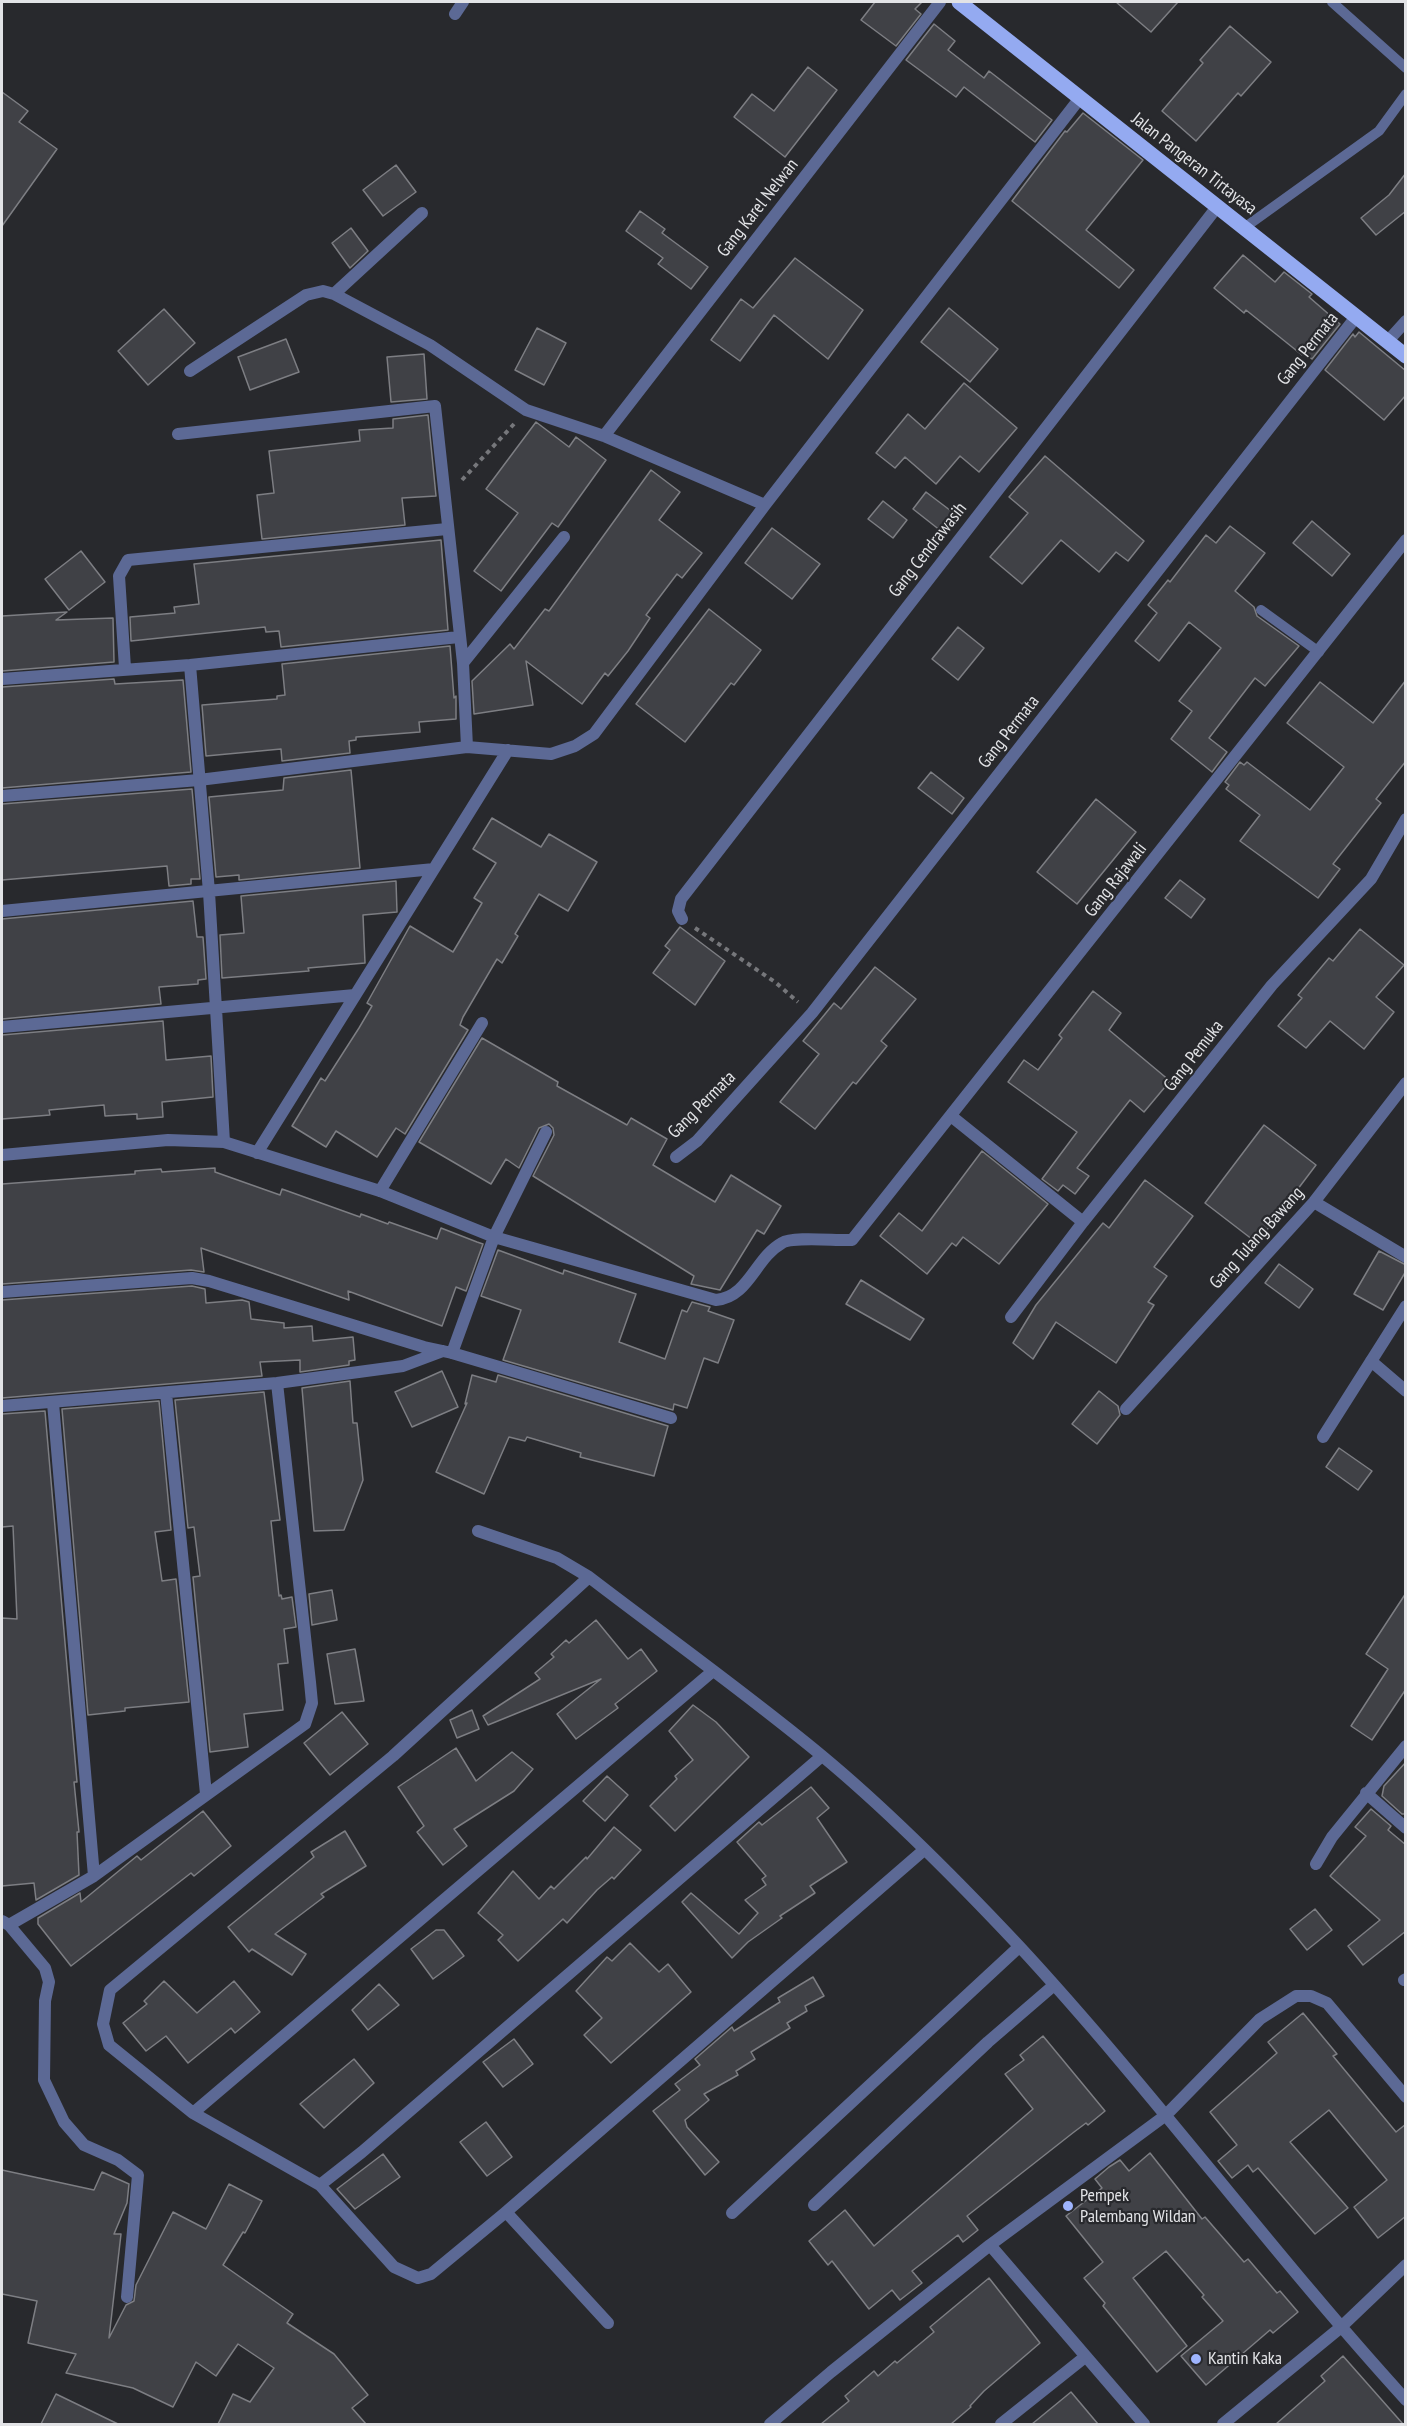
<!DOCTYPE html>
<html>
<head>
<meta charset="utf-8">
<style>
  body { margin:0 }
  #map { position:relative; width:1407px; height:2426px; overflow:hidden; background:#28292d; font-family:"PT Sans Narrow",sans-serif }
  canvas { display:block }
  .frame { position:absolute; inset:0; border:3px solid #e2e3e6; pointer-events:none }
</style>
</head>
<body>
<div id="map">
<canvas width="1407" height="2426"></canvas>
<div class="frame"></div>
</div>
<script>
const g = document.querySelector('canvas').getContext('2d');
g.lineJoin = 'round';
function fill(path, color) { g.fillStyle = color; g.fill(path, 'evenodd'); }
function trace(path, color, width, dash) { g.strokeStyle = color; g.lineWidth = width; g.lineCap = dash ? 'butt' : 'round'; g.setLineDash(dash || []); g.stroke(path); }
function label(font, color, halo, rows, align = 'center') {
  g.font = font + ' "PT Sans Narrow",sans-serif'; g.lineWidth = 4.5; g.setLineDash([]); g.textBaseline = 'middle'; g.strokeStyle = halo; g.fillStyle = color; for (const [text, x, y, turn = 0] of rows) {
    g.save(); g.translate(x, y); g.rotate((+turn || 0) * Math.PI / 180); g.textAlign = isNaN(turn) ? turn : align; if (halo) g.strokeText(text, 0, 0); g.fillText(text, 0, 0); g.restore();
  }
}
const building = new Path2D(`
  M875 2H922L915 9 921 14 896 46 861 20Z
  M1116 2H1178L1151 32Z
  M934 24 955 41 948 50 984 78 989 71 1052 120 1035 142 964 87 956 97 906 60Z
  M1230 26 1271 62 1241 96 1238 93 1196 141 1162 111 1203 63 1200 60Z
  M808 67 837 90 785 157 734 117 752 94 774 111Z
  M2 92 28 111 19 122 57 149 2 226Z
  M1083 113 1143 160 1086 230 1134 270 1119 288 1012 201 1065 131 1067 132Z
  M396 165 416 192 383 216 363 190Z
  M1406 173V211L1376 235 1361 218 1389 195Z
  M640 211 665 229 662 233 708 267 691 289 658 264 663 258 626 231Z
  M351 228 368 251 350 268 332 243Z
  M1243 255 1275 282 1284 272 1312 294 1309 297 1340 324 1312 359 1304 353 1302 355 1246 310 1244 313 1214 288Z
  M795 258 863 310 828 359 774 315 740 361 711 340 741 299 753 308Z
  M949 308 998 349 970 382 921 342Z
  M164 309 195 343 148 385 118 351Z
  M537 328 566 343 544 385 515 370Z
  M1359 332 1406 371V395L1384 420 1325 370 1353 334 1355 337Z
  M286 339 299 372 250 390 238 357Z
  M424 354 427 399 391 402 387 357Z
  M964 383 1017 428 979 472 960 456 936 484 905 457 895 468 876 453 908 414 925 429Z
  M428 415 436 496 402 498 405 525 262 539 257 495 274 493 269 451 360 441 359 430 393 428V419Z
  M536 422 569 447 576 437 606 460 558 527 552 523 501 591 474 571 518 513 486 489Z
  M1045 456 1144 541 1128 561 1116 552 1099 572 1061 540 1022 584 990 557 1028 513 1009 497Z
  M651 470 680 492 659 520 702 553 682 578 677 574 646 615 650 618 628 651 608 676 605 673 582 704 526 661 533 705 474 714 472 681 510 644 514 649 545 609 549 611Z
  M926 492 955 514 941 531 913 509Z
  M883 501 907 520 893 538 868 519Z
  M1312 521 1350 554 1332 576 1293 543Z
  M1230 526 1265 553 1235 591 1254 607 1257 616 1299 646 1265 686 1255 678 1209 738 1227 752 1212 772 1171 739 1192 711 1179 701 1221 648 1189 622 1159 661 1135 641 1157 613 1148 605 1168 580 1170 582 1206 535 1216 543Z
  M772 528 820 564 792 599 745 563Z
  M441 540 448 630 281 647 279 631 266 632 265 627 131 641 130 617 175 613 174 607 199 604 194 564Z
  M81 551 105 582 69 610 45 579Z
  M709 609 761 650 734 685 731 683 685 742 636 704Z
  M67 612 56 620 113 618 114 662 2 671V616Z
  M958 627 984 648 958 680 932 659Z
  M450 646 454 698 456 696V719L419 722 420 732 356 737V740L349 741 350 753 282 761 281 749 206 756 202 705 277 699V696L285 695 282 664Z
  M114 679 115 684 183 680 191 772 2 788V687Z
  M1406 680V761L1376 799 1381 803 1333 864 1340 869 1318 898 1240 841 1260 815 1226 789 1229 785 1225 782 1240 762 1244 765 1247 762 1310 810 1344 767 1287 723 1320 682 1373 723Z
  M351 770 360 868 239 880V875L216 877 209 797 283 790 284 778Z
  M931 772 964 798 952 814 918 788Z
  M192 789 200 879H191V884L169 886 167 866 2 880V804Z
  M1096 799 1136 832 1077 904 1037 872Z
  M492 818 541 847 549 834 597 862 568 911 539 894 515 934 518 936 502 963 497 959 463 1017 460 1025 468 1030 405 1134 396 1128 377 1157 336 1131 326 1147 292 1126 321 1078 325 1081 359 1028 372 1006 367 1003 410 926 453 952 482 903 474 898 496 863 473 849Z
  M1180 880 1205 899 1191 918 1165 898Z
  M396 881 397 912 363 915 365 963 308 968 309 971 222 978 220 935 244 933 241 896Z
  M193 901 197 937H203L206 979 198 980V984L159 987 161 1004 2 1019V919Z
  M680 927 725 961 695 1005 653 973 670 950 665 946Z
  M1360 929 1404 965 1376 997 1394 1012 1364 1049 1330 1021 1306 1048 1278 1026 1302 998 1298 995 1329 958 1333 961Z
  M875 967 916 999 881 1041 887 1046 856 1084 853 1082 815 1129 780 1102 819 1054 803 1041 834 1003 841 1009Z
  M1093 991 1121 1013 1109 1030 1170 1081 1144 1112 1130 1100 1077 1168 1089 1176 1075 1194 1063 1185 1058 1191 1042 1179 1077 1132 1008 1082 1024 1060 1038 1070 1062 1038 1059 1035Z
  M163 1021 166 1060 211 1056 213 1097 162 1102 163 1117 137 1119V1114L105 1116 104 1105 49 1110 50 1115 2 1119V1035Z
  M482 1038 558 1082 557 1086 627 1125 631 1118 667 1139 653 1165 715 1202 731 1175 781 1206 764 1234 757 1230 720 1290 691 1284 694 1276 533 1176 554 1135 553 1128 549 1124 539 1128 519 1168 506 1159 491 1184 419 1142Z
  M1264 1125 1316 1165 1257 1243 1205 1203Z
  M982 1151 1048 1204 999 1264 963 1237 956 1246 952 1243 927 1274 880 1236 899 1213 922 1231Z
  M215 1168V1172L280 1195 282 1189 360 1217 361 1214 388 1224 389 1222 437 1239 441 1228 477 1242 483 1244 466 1291 456 1287 442 1326 348 1291 349 1300 201 1248 204 1272 191 1270 2 1284V1184L135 1174V1171L161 1169 162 1172Z
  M1145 1180 1193 1216 1154 1267 1167 1276 1148 1302 1154 1305 1116 1363 1056 1322 1033 1359 1013 1343 1036 1305 1103 1223 1109 1228Z
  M498 1250 563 1274 564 1270 636 1294 619 1342 665 1359 682 1310 687 1312 692 1302 710 1307 708 1311 734 1320 718 1363 704 1358 687 1408 674 1404 673 1410 503 1360 521 1310 481 1296Z
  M1379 1251 1406 1265V1271L1383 1310 1354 1294Z
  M1279 1264 1313 1289 1299 1308 1265 1283Z
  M861 1280 924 1319 910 1340 846 1304Z
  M192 1286 205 1289 206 1303 242 1300 249 1302 251 1319 284 1323V1328L312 1326 313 1341 353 1337 355 1360 349 1361V1365L300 1372V1360L260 1362 262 1376 2 1398V1300Z
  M442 1371 458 1407 412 1427 395 1392Z
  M472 1375 496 1382 498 1375 668 1426 654 1476 580 1457 581 1453 527 1437 525 1441 509 1437 484 1494 436 1472 467 1403 465 1404Z
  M350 1381 353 1423H357L363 1480 344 1530 314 1531 302 1388Z
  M1099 1391 1118 1406 1120 1415 1097 1444 1072 1424Z
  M264 1392 280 1520 271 1521 279 1596 281 1595 282 1599 292 1597 296 1627 284 1629 288 1663 278 1664 283 1710 244 1714 248 1747 210 1752 193 1577 200 1576 194 1527 188 1528 175 1400Z
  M159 1401 171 1530 155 1532 162 1581 176 1579 189 1702 125 1708V1711L88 1715 62 1409Z
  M45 1411 77 1782H74L79 1832H77L79 1875 36 1900 34 1883 2 1886V1618L17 1619 13 1526 2 1527V1414Z
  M1339 1448 1372 1471 1358 1490 1326 1467Z
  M332 1590 337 1620 312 1625 309 1594Z
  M1406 1593V1689L1372 1740 1351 1726 1388 1669 1366 1654Z
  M596 1620 628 1659 641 1649 657 1671 615 1704 618 1708 576 1739 557 1714 601 1679 488 1725 483 1716 540 1679 535 1673 554 1657 551 1654 566 1640 569 1643Z
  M355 1649 364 1701 335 1704 327 1654Z
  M693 1705 716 1722 749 1757 675 1831 650 1806 677 1779 675 1776 693 1760 669 1731Z
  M472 1710 479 1729 457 1738 450 1720Z
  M342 1712 368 1744 330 1775 304 1743Z
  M456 1748 476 1781 512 1752 533 1769 514 1791 454 1829 467 1846 443 1865 417 1832 424 1826 398 1787Z
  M1406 1762V1814H1402L1382 1796 1384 1786Z
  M607 1776 628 1795 605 1821 583 1801Z
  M811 1787 829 1808 817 1818 847 1862 810 1886 815 1893 780 1916 782 1918 748 1942 732 1958 682 1902 691 1893 739 1934 758 1913 745 1900 766 1885 762 1879 766 1876 737 1842 759 1822 762 1825Z
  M1371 1809 1391 1826 1388 1830 1406 1845V1931L1363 1965 1348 1946 1380 1920 1330 1876 1366 1836 1355 1827Z
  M203 1811 231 1846 194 1876 191 1873 71 1966 38 1924V1918L80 1893 81 1902 137 1856 141 1860Z
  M614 1827 641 1850 614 1879 612 1877 597 1890 567 1923 563 1919 518 1961 498 1940 503 1935 478 1913 513 1871 539 1899 551 1886 554 1889 586 1857 587 1859Z
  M345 1831 366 1866 321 1894 324 1897 275 1934 306 1954 292 1975 252 1949 249 1952 228 1927 314 1857 311 1852Z
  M1315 1909 1332 1930 1307 1950 1290 1929Z
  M436 1930H444L464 1956 433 1979 411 1949Z
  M630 1943 659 1972 668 1964 691 1992 611 2063 584 2035 602 2018 576 1991 607 1957 612 1961Z
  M813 1977 824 1996 805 2006 807 2011 787 2023 790 2028 751 2052 755 2059 736 2071 738 2075 704 2094 709 2100 685 2120 687 2127 719 2162 705 2175 653 2111 680 2090 675 2084 700 2065 695 2059 732 2027 734 2031 780 2002 778 1998Z
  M164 1981 197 2013 234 1981 260 2012 235 2033 231 2028 188 2063 166 2036 146 2051 123 2023 147 2004 144 2001Z
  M379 1984 399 2005 368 2030 352 2010Z
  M1303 2013 1337 2054 1333 2056 1396 2132 1406 2124V2216L1378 2238 1354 2207 1387 2180 1329 2110 1290 2142 1348 2208 1315 2234 1258 2168 1253 2172 1248 2165 1232 2178 1218 2161 1237 2145 1210 2112 1277 2053 1268 2042Z
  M1043 2036 1105 2111 1088 2125 1086 2123 1074 2132 967 2216 978 2230 963 2242 958 2235 912 2271 922 2283 900 2300 892 2290 869 2309 832 2261 828 2265 809 2241 845 2210 874 2246 1033 2109 1005 2074 1024 2060 1020 2055Z
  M514 2039 533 2064 503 2087 483 2062Z
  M354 2059 374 2083 324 2128 300 2104Z
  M486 2122 512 2157 487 2176 460 2142Z
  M1150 2153 1202 2219 1205 2217 1244 2262 1248 2259 1277 2293 1280 2291 1298 2312 1273 2333 1270 2330 1206 2385 1181 2356 1223 2321 1202 2297 1204 2295 1166 2251 1133 2278 1187 2346 1157 2372 1103 2306 1105 2303 1084 2278 1103 2262 1066 2216 1102 2188 1095 2179 1109 2167 1120 2160 1129 2171Z
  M383 2154 400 2177 355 2209 337 2189Z
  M2 2170 94 2190 102 2172 129 2184 127 2203 114 2234H121L109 2338 126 2305 134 2301 136 2285 173 2212 206 2229 229 2184 262 2201 245 2233 243 2232 223 2265 293 2314 287 2323 334 2354 368 2395 352 2408 366 2424H218L233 2394 250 2402 274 2368 238 2344 216 2376 196 2362 173 2407 133 2388 66 2373 76 2354 28 2343 37 2301 2 2294Z
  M989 2278 1040 2343 984 2391 970 2406 971 2407 951 2424H821L849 2401 845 2396 874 2371 878 2376 895 2361 897 2363 934 2332 930 2327Z
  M1343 2356 1403 2424H1276L1325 2381 1321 2376Z
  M1071 2392 1098 2424H1032Z
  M56 2394 118 2424H41Z`);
const path = new Path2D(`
  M462 480 514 424
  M695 928 775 982 798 1002`);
const lane = new Path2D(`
  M1332 2 1406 68
  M1244 228 1379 131 1406 94
  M1261 610 1319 652`);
const street = new Path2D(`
  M455 14 463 2
  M334 294 422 213
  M1387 342 1406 321
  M190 371 306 295 323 291 334 294 430 345 526 410 604 436 765 505
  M178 434 435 406 463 663 467 747
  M604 436 940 2
  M463 663 564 537
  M190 665 209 892 224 1142
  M125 668 119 576 128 560 447 529
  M2 679 190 665 459 637
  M2 796 199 780 467 747 551 754 575 746 594 734 765 505 1080 98
  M2 911 434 869
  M682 919 678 911 681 899 1217 207
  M2 1027 355 995
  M951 1116 1083 1222
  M257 1153 508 750
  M2 1155 168 1140 224 1142 380 1191 494 1237 716 1300C749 1297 755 1258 782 1243 793 1236 837 1241 852 1240L1406 540
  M676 1157 697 1141 812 1013 1356 317
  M380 1191 482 1023
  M1314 1202 1406 1257
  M2 1292 192 1278 209 1281 424 1347 452 1353 671 1418
  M1011 1317 1083 1222 1272 985 1371 879 1406 819
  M452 1353 494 1237 546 1132
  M1371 1361 1406 1391
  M166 1393 206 1794
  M53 1403 94 1876
  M2 1406 277 1383 403 1366 443 1351
  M1126 1409 1314 1202 1406 1083
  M1323 1437 1406 1306
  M478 1531 557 1558 589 1577C666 1636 746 1693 821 1755 891 1813 957 1880 1019 1946 1154 2092 1272 2253 1406 2400
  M589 1577 393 1756 110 1990 103 2024 109 2045 193 2113 320 2185 394 2267 418 2278 431 2274 506 2212 924 1850
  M1366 1793 1406 1828
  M1316 1864 1332 1837 1406 1746
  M2 1921 9 1925 45 1968 49 1982 45 2001 44 2080 64 2122 84 2145 118 2160 138 2175 127 2297
  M9 1925 94 1876 305 1724 312 1703 310 1682 277 1383
  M1404 1980 1406 1979
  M193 2113 713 1671
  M320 2185 362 2152 822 1756
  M814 2205 988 2042 1053 1986
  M506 2212 608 2323
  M732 2213 1019 1947
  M990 2245 1144 2424
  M770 2424 831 2372 990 2245 1166 2115 1260 2019 1296 1996H1311L1327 2003 1406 2097
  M1001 2424 1085 2357
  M1223 2424 1340 2328 1406 2265`);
const primary = new Path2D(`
  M959 2 1406 356`);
const markers = [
  [1068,2206,6,"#9eb4fd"],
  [1196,2359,6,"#9eb4fd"]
];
const streetNames = [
  ["Jalan Pangeran Tirtayasa",1194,164,38],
  ["Gang Karel Nelwan",758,208,-52],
  ["Gang Permata",1308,349,-52],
  ["Gang Cendrawasih",928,550,-52],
  ["Gang Permata",1009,732,-52],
  ["Gang Rajawali",1116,880,-52],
  ["Gang Pemuka",1194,1056,-52],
  ["Gang Permata",702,1105,-45],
  ["Gang Tulang Bawang",1257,1238,-48]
];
const poiNames = [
  ["Pempek",1080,2196],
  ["Palembang Wildan",1080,2217],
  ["Kantin Kaka",1208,2359]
];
fill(building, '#404146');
trace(building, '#7d7e83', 1.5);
trace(path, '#76777b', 4, [4.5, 4.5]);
trace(lane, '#5c6995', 10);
trace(street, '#5c6995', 12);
trace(primary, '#94aaf1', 15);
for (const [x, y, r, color] of markers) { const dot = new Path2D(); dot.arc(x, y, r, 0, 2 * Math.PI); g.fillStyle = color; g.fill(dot); trace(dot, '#28292d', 2); }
label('18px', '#e2e3e6', '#28292d', streetNames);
label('18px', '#e2e3e6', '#28292d', poiNames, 'left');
</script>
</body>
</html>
